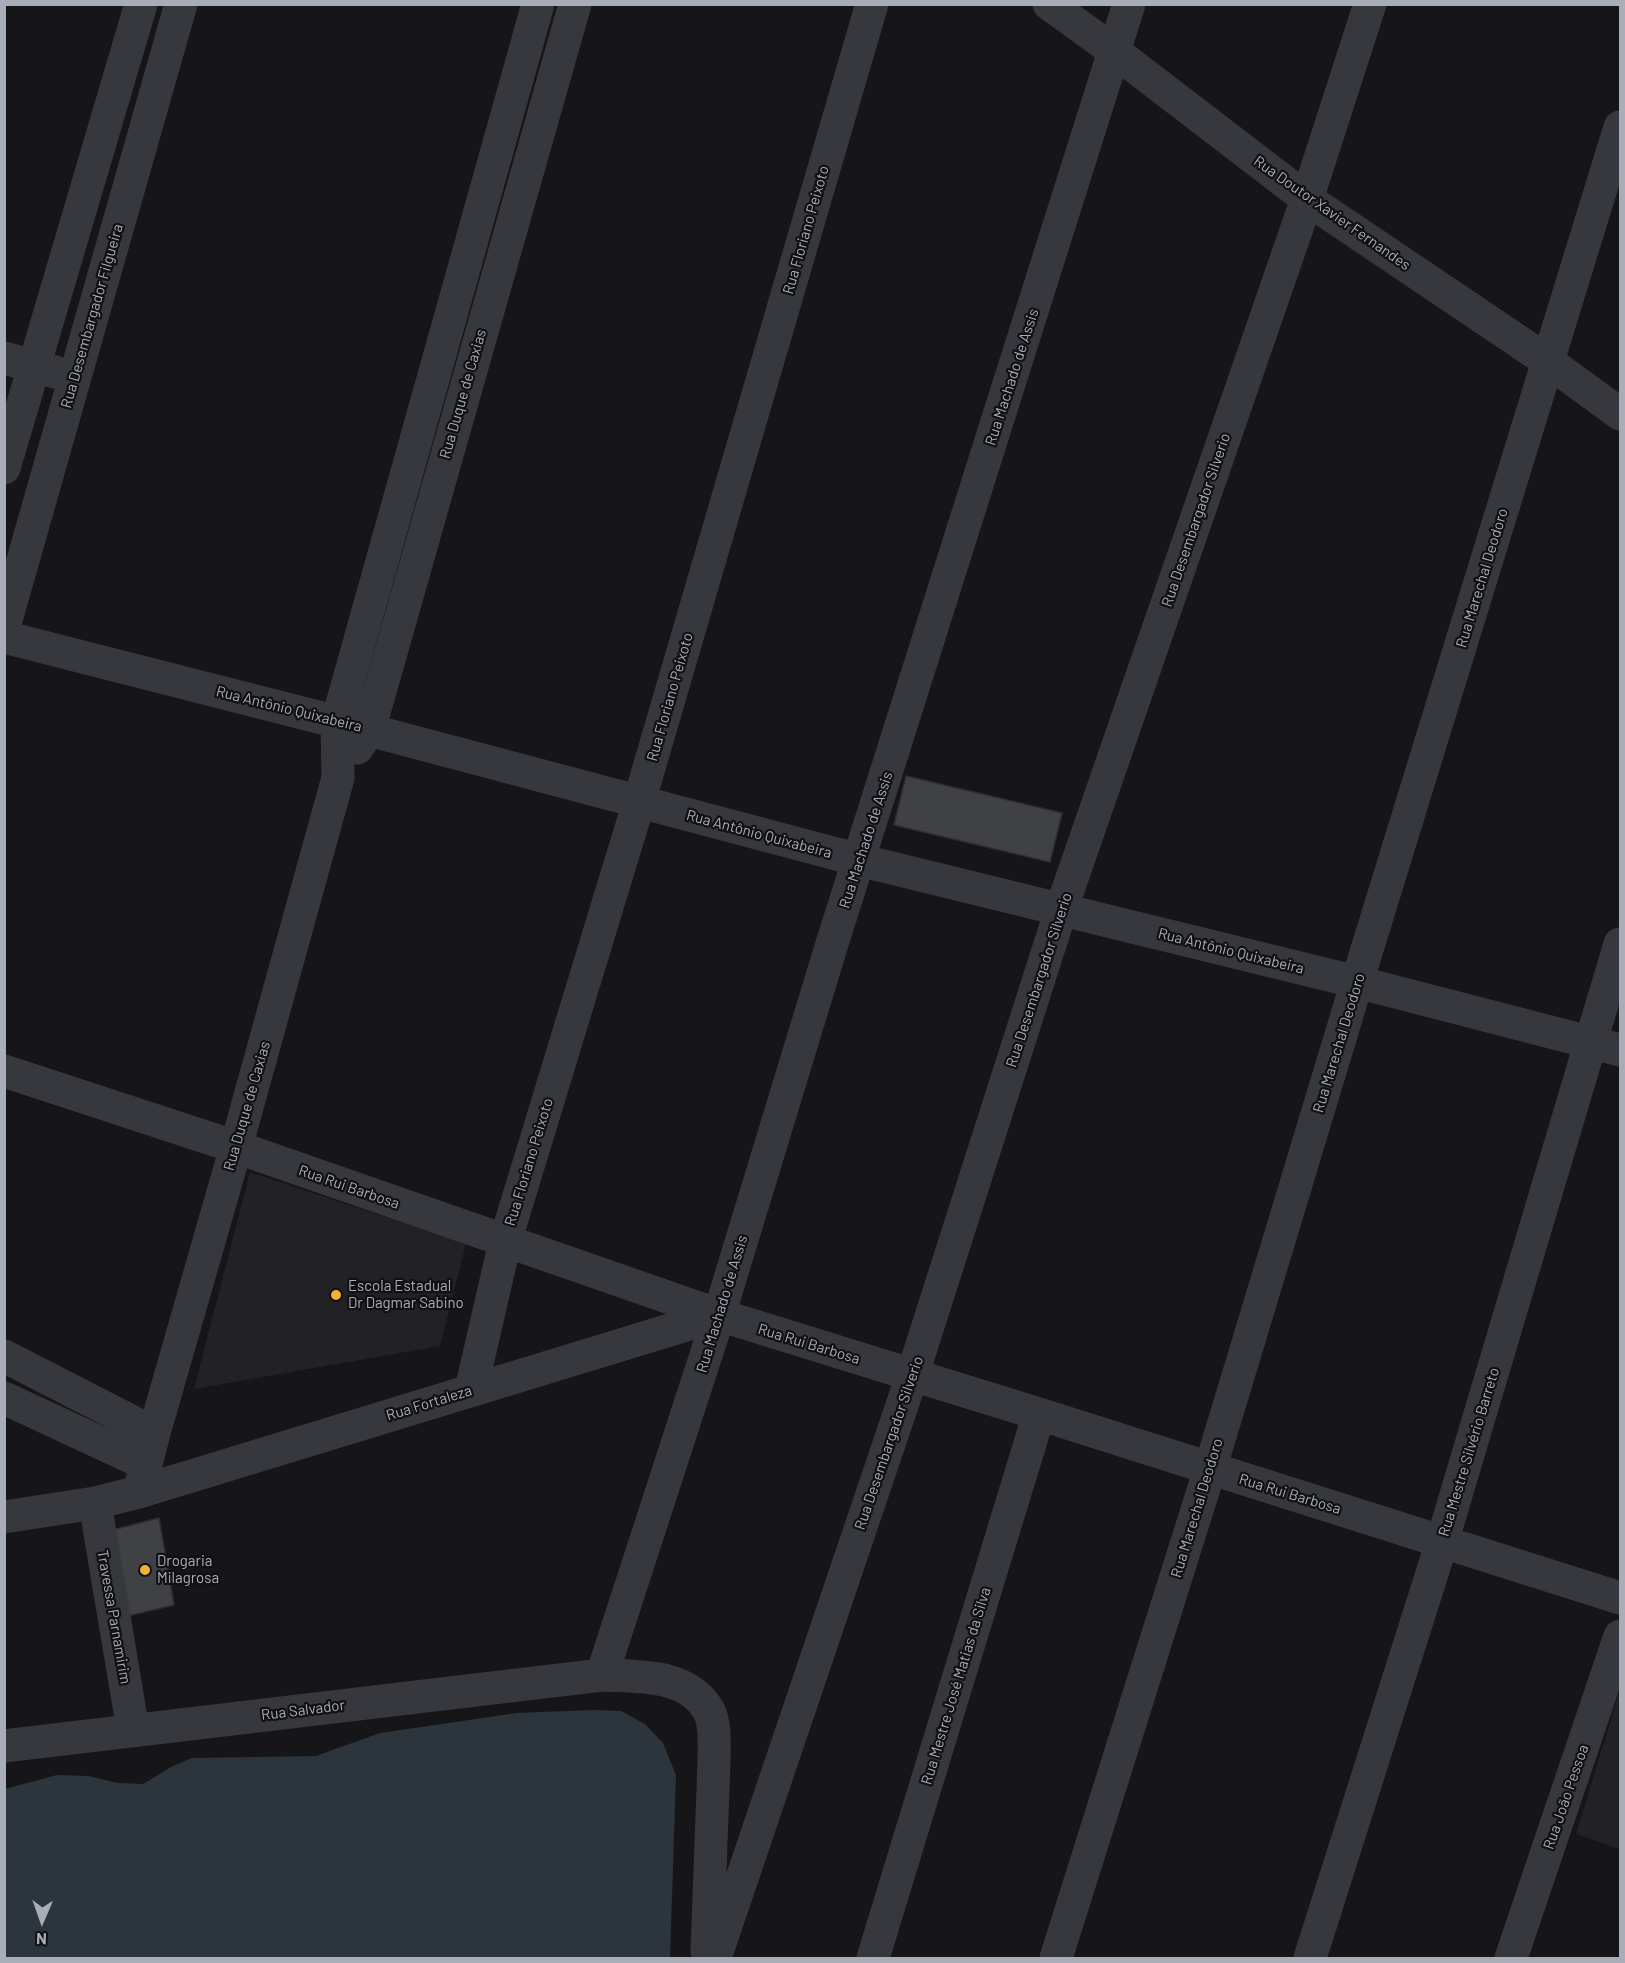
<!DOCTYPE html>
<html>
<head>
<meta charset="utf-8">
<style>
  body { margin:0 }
  #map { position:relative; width:1625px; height:1963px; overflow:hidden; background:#161618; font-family:Barlow,sans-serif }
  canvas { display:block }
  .frame { position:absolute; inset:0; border:6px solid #a8adb8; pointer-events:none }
  .north { position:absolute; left:12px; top:1891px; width:60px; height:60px; -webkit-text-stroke:4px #111113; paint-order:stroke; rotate:182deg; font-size:16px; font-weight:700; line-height:24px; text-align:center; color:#a8adb8 }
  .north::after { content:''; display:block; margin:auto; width:21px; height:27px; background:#a8adb8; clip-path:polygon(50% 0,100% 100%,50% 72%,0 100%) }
</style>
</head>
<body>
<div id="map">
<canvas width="1625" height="1963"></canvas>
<div class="frame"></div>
<div class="north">N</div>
</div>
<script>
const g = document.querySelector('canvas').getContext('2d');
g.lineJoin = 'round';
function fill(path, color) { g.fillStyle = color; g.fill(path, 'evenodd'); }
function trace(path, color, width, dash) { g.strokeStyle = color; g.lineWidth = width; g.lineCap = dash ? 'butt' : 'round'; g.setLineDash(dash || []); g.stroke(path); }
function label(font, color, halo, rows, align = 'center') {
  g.font = font + ' Barlow,sans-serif'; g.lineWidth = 4.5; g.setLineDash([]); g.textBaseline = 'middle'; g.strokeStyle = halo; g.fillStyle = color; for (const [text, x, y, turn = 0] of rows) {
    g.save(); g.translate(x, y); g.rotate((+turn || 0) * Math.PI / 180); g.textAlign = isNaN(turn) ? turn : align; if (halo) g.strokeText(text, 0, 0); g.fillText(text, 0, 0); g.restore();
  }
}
const built = new Path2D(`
  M250 1172 466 1244 440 1346 194 1389Z
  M1620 1690V1849L1576 1834Z`);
const water = new Path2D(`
  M594 1710 621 1711 645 1724 663 1743 676 1775 670 1958H5V1789L57 1775 88 1776 118 1783 143 1784 171 1767 192 1758 316 1756 380 1733 517 1713Z`);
const building = new Path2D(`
  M906 776 1062 813 1050 862 894 825Z
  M159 1518 174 1605 127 1616 109 1531Z`);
const minor = new Path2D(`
  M1049 4 1114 51 1307 199 1549 362 1620 414
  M4 358 55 372
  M4 468 141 4
  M4 627 181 4
  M4 637 369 730 859 860 1357 982 1620 1050
  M357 748 369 730 575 4
  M4 1071 236 1147 719 1315 1039 1414 1620 1598
  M4 1356 154 1433
  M471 1390 505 1242 639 802 872 4
  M4 1398 146 1464
  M139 1492 154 1433 236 1147 338 778 337 722 538 4
  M95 1503 133 1730
  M4 1517 95 1503 139 1492 719 1315
  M602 1675 719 1315 831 947 1129 4
  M4 1746 602 1675C638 1677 688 1673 709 1711 716 1724 714 1747 714 1762L707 1951
  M715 1958 912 1376 1061 910 1307 199 1370 4
  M873 1958 1039 1414
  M1056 1958 1210 1469 1357 982 1620 127
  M1310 1958 1442 1542 1620 944
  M1511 1958 1620 1636`);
const markers = [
  [336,1295,6,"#f2b134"],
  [145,1570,6,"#f2b134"]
];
const streetNames = [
  ["Rua Doutor Xavier Fernandes",1332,213,35],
  ["Rua Floriano Peixoto",806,230,-74],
  ["Rua Desembargador Filgueira",92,316,-74],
  ["Rua Machado de Assis",1012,377,-72],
  ["Rua Duque de Caxias",463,394,-74],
  ["Rua Desembargador Silverio",1196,520,-71],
  ["Rua Marechal Deodoro",1482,578,-73],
  ["Rua Floriano Peixoto",670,697,-74],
  ["Rua Antônio Quixabeira",289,709,14],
  ["Rua Antônio Quixabeira",759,834,15],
  ["Rua Machado de Assis",866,840,-72],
  ["Rua Antônio Quixabeira",1231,951,14],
  ["Rua Desembargador Silverio",1039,980,-72],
  ["Rua Marechal Deodoro",1339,1043,-73],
  ["Rua Duque de Caxias",247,1106,-74],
  ["Rua Floriano Peixoto",529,1162,-73],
  ["Rua Rui Barbosa",349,1187,19],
  ["Rua Machado de Assis",722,1304,-73],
  ["Rua Rui Barbosa",809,1344,17],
  ["Rua Fortaleza",429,1403,-17],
  ["Rua Desembargador Silverio",889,1443,-71],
  ["Rua Mestre Silvério Barreto",1469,1452,-73],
  ["Rua Rui Barbosa",1290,1494,17],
  ["Rua Marechal Deodoro",1197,1508,-73],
  ["Travessa Parnamirim",114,1617,80],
  ["Rua Mestre José Matias da Silva",956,1686,-73],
  ["Rua Salvador",303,1710,-7],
  ["Rua João Pessoa",1566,1797,-71]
];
const poiNames = [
  ["Escola Estadual",348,1286],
  ["Dr Dagmar Sabino",348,1303],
  ["Drogaria",157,1561],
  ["Milagrosa",157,1578]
];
fill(built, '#222225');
fill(water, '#2c353c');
fill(building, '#404145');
trace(building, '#303034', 1.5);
trace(minor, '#37383d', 33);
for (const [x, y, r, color] of markers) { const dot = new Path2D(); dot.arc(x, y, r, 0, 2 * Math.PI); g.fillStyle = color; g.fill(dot); trace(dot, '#111113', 2); }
label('15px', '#a8adb8', '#111113', streetNames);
label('15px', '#a8adb8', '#111113', poiNames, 'left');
</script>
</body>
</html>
